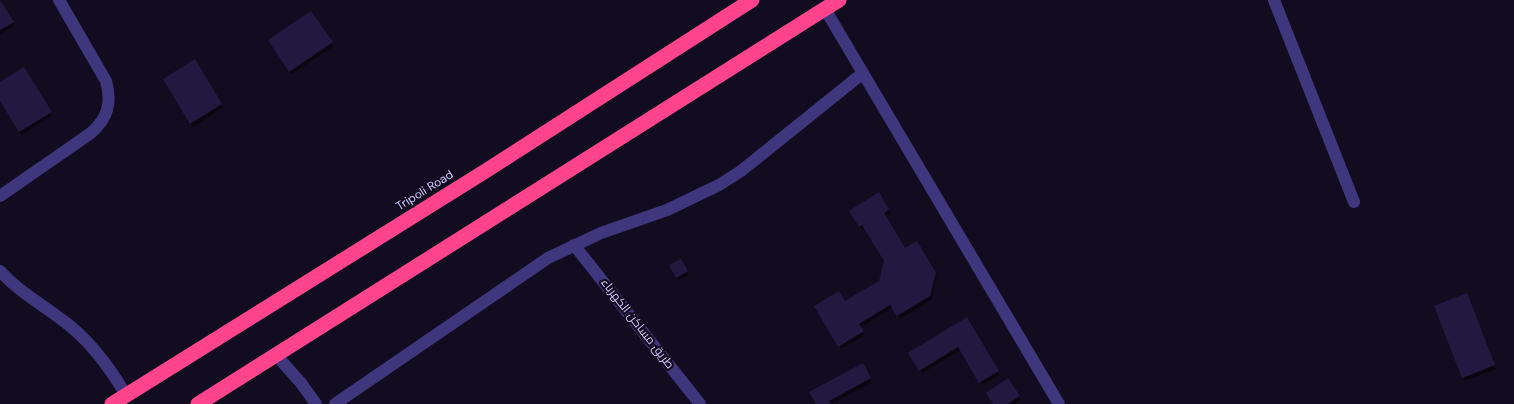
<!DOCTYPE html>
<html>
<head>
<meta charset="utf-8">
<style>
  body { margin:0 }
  canvas { display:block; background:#110c1f }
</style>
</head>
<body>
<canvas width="1514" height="404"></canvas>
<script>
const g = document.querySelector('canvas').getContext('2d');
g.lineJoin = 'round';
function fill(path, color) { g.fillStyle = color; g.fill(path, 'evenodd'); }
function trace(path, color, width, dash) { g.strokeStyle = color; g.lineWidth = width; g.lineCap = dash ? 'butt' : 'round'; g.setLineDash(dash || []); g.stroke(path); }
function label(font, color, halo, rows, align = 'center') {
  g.font = font + ' "DM Sans",Cairo,sans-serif'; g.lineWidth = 4.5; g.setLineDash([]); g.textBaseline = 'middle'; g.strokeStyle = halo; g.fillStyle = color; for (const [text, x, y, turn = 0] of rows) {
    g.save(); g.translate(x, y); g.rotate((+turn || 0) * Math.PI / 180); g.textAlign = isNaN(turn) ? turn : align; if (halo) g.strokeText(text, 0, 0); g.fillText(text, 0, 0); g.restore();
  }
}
const shadow = new Path2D(`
  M0 1 15 25 0 35Z
  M311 12 334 46 292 74 270 41Z
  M195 61 223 108 193 127 164 80Z
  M24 69 52 116 22 135 0 98V84Z
  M879 194 890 213 885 217 905 250 916 243 937 277 931 300 900 319 893 308 860 328 865 335 841 349 816 307 845 303 880 282 885 261 865 228 862 230 850 211Z
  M681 261 689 275 679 280 671 266Z
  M1468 297 1496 369 1465 381 1436 306Z
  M967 319 1000 375 982 385 961 350 922 373 910 353Z
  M862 365 872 382 832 404H817Z
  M1007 380 1021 400 1015 404H994Z`);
const building = new Path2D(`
  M0 0 14 22 0 30Z
  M311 11 333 42 289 72 268 40Z
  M195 59 222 104 190 124 163 79Z
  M24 67 52 112 19 132 0 101V82Z
  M879 192 889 210 884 213 905 248 917 241 936 273 930 296 897 316 890 305 859 324 864 331 838 347 814 306 839 291 845 301 879 281 884 261 862 225 859 227 849 211Z
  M681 259 688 271 676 278 669 265Z
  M1467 293 1495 365 1462 378 1434 306Z
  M967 317 999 371 979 383 958 347 919 371 908 353Z
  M863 363 871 378 829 401 831 404H816L809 392Z
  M1008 378 1020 396 1008 404H993L986 393Z`);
const minor = new Path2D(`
  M1274 0 1354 202
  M825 9 1059 404
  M0 196 91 133C108 118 112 103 106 81L59 0
  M574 245 700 404
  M0 271C18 291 40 303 61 319 89 339 109 366 126 395
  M277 356 301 383 316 404
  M335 404 548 258 601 233 667 210 719 185 741 171 863 73`);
const highway = new Path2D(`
  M112 404 484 172 752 0
  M198 404 839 0`);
const streetNames = [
  ["Tripoli Road",425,191,-32],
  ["طريق مساكن الكهرباء",637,324,52]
];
fill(shadow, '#0007');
fill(building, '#231840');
trace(minor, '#40367e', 12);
trace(highway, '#ff448d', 15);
label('12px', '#d4c9ff', '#110c1f', streetNames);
</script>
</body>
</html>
